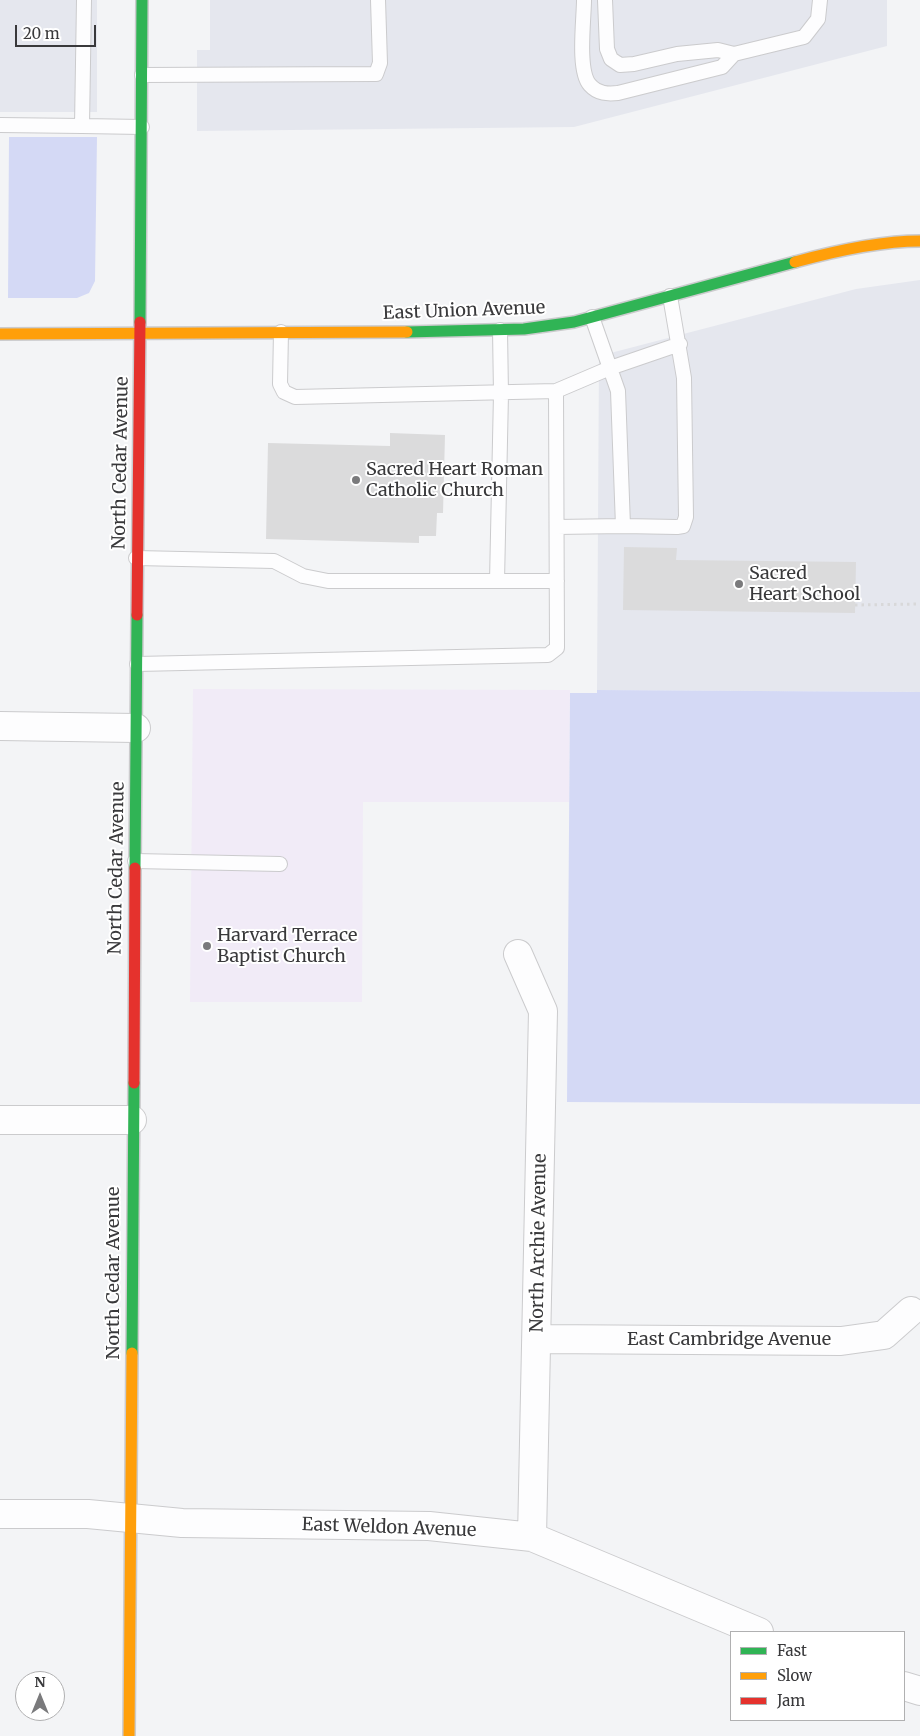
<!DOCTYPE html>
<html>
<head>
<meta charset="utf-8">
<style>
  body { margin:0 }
  #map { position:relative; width:920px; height:1736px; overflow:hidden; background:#f3f4f6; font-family:Merriweather,serif }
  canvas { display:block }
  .legend { position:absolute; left:730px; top:1631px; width:175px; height:90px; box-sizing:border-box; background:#fff; border:1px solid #b0b0b1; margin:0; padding:6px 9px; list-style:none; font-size:15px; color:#39393b }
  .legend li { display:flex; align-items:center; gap:10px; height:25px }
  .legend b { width:25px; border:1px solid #b0b0b1 }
  .north { position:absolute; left:15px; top:1671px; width:50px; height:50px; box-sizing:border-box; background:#fff; border:1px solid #b0b0b1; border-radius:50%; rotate:0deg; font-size:14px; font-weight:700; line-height:20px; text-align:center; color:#39393b }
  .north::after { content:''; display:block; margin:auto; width:18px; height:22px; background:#7a7a7c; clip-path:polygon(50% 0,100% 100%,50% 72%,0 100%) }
  .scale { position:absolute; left:15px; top:25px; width:81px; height:22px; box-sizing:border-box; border:2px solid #39393b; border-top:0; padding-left:6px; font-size:15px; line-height:18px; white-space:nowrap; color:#39393b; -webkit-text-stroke:4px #fff; paint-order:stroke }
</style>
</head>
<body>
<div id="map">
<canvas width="920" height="1736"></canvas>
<ul class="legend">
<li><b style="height:6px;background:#30b455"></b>Fast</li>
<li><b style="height:6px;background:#ff9f0a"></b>Slow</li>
<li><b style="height:6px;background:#e5322d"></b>Jam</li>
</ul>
<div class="north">N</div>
<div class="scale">20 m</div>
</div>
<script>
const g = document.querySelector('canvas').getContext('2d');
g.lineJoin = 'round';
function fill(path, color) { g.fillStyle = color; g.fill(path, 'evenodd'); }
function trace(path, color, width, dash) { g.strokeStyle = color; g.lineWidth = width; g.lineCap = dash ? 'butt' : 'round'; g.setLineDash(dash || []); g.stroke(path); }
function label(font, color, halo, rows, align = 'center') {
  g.font = font + ' Merriweather,serif'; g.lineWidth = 4; g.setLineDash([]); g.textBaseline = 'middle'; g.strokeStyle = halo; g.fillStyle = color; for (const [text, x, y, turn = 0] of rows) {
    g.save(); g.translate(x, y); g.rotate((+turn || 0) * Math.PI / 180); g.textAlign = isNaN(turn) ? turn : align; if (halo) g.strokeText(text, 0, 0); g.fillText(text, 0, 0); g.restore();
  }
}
const built = new Path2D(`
  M0 0H97V112H0Z
  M210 0H887V46L574 127 197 131V50H210Z
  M920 280V692L597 690 599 356 856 289Z`);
const industrial = new Path2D(`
  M193 689 570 690 569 802H363L362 1002H190Z`);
const green = new Path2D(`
  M9 137H97L95 281 89 293 77 298H8Z
  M597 690 920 692V1104L567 1102 570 693H597Z`);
const building = new Path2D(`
  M390 433 445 435 443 513H437L436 536H419V543L266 539 268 443 390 446Z
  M624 547 677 548 676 560 856 562 855 613 623 610Z`);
const path = new Path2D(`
  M855 605 920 604`);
const lane = new Path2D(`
  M84 0 82 126 142 127
  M584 0C584 19 577 71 590 85 598 94 608 94 618 93L722 67 734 54
  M605 0 607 49 611 59 620 65 634 64 677 54 718 50 734 54 804 37 818 19 820 0
  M142 75 376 74 380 63 378 0
  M0 125 82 126
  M281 332 280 384 284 392 295 397 556 391 610 368 680 344
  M623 526 677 527 683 526 686 517 684 378 670 296
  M557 527 623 526 618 391 592 317
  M136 558 274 561 303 576 328 581H557
  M497 581 501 394 500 330
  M137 664 548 655 557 648 556 391
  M135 861 280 864`);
const street = new Path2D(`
  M0 726 136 728
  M518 954 543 1011 532 1537
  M0 1120H132
  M538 1339 841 1341 884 1335 911 1311
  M0 1514H88L182 1523 429 1526 532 1537 759 1632
  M904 1686 920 1691`);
const fast = new Path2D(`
  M140 322 142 0
  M407 332 524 329 574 322 795 262
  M135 868 137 615
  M132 1353 134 1083`);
const slow = new Path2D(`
  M795 262C835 251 879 241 920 241
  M0 334 407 332
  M129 1736 132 1353`);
const jam = new Path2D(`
  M137 615 140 322
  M134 1083 135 868`);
const markers = [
  [356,480,5,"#7a7a7c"],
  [739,584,5,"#7a7a7c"],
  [207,946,5,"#7a7a7c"]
];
const streetNames = [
  ["East Union Avenue",464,311,-2],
  ["North Cedar Avenue",121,463,-89],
  ["North Cedar Avenue",117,868,-89],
  ["North Archie Avenue",539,1243,-89],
  ["North Cedar Avenue",114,1273,-90],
  ["East Cambridge Avenue",729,1340],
  ["East Weldon Avenue",389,1528,2]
];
const poiNames = [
  ["Sacred Heart Roman",366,470],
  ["Catholic Church",366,491],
  ["Sacred",749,574],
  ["Heart School",749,595],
  ["Harvard Terrace",217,936],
  ["Baptist Church",217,957]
];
fill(built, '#e5e7ee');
fill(industrial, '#f1ebf7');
fill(green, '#d4d9f5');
fill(building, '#dbdbdc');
trace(lane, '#cbcbcd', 16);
trace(street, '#cbcbcd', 30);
trace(fast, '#cbcbcd', 14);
trace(slow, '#cbcbcd', 14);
trace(jam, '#cbcbcd', 14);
trace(path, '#d8d8d9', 3, [2.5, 4]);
trace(lane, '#fdfdfe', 14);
trace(street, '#fdfdfe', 28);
trace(fast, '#30b455', 11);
trace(slow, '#ff9f0a', 11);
trace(jam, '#e5322d', 11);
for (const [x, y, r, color] of markers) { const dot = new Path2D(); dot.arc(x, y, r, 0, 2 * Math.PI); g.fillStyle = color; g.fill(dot); trace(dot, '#fff', 2); }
label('18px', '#39393b', '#fff', streetNames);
label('18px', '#39393b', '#fff', poiNames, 'left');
</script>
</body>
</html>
